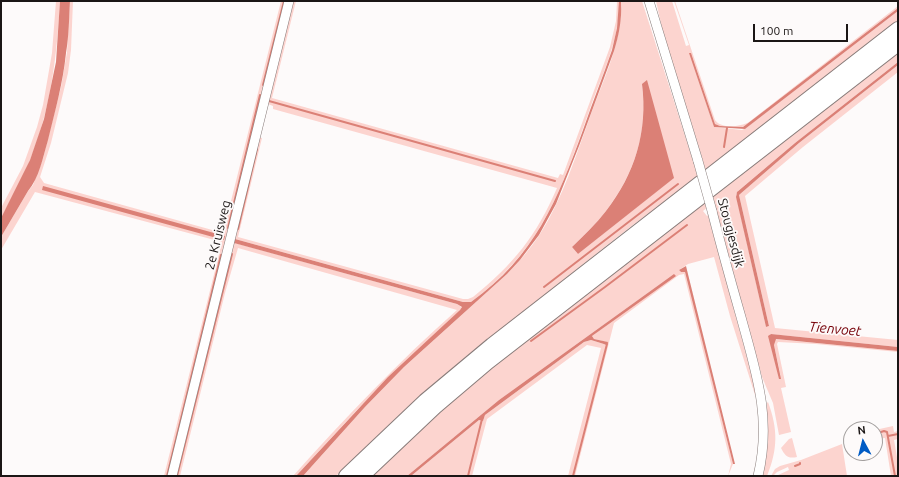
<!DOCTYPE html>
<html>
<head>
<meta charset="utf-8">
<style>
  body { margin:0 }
  #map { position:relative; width:899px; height:477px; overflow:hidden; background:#fdfafa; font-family:Ubuntu,sans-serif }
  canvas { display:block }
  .frame { position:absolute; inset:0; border:2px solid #1b1615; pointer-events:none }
  .north { position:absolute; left:843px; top:421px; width:40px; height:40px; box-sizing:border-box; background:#fdfafa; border:1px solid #a39f9e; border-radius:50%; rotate:353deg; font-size:11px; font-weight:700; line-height:16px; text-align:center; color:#1b1615 }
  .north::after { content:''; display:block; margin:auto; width:14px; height:18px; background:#005bc4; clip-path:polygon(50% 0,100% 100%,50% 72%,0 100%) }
  .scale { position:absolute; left:753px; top:24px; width:95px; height:18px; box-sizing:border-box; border:2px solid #1b1615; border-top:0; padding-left:5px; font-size:12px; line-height:14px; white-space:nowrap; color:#1b1615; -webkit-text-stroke:3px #fdfafa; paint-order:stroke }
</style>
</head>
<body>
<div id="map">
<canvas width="899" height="477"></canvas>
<div class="frame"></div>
<div class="north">N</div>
<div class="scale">100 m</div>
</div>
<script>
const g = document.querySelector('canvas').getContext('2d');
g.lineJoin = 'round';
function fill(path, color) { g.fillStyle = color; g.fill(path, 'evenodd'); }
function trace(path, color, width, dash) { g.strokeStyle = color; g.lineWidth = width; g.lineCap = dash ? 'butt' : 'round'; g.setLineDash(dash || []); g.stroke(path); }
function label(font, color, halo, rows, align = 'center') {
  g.font = font + ' Ubuntu,sans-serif'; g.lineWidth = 3.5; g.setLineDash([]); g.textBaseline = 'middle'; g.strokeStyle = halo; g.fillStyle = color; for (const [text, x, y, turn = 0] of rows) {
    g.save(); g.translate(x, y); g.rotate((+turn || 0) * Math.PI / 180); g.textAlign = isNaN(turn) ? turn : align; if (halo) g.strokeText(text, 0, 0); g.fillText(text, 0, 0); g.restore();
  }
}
const green = new Path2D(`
  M56 1H60C57 55 51 109 30 160 22 180 11 199 1 218V208L23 166 37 127 43 105 52 53Z
  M70 1H73L71 50 68 73 51 143 40 177 44 183 223 233 281 1H287L171 476H164L222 242 35 192 1 250V237L28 191 33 185 43 158 61 87 67 52Z
  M290 1H296L272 98 558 178 560 174 563 175 610 47 616 21 617 1H619C620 36 605 69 593 100 564 182 545 248 471 302H463L235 239V243L457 304 460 306 462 308 357 410 296 476H293C345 418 399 361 457 310L238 248 225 293 180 476H174L257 137 262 138 238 237 463 299H468L473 297C513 265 537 235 557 188L273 109V106L268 104Z
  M621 1H642L694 164 702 158 663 33 656 1H672L686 46 689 45 674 1H675L715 120C721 129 740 127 749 122L898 6V8L743 127 720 126 715 124 691 53 714 127 742 130 746 128 898 11V20L697 177 629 228 467 356 397 417 336 476H303L365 407 404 367 507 274C519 262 530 249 540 234 563 198 576 155 591 114 604 78 623 40 621 1ZM642 84 673 178 578 254 572 247C584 235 596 224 606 211 635 173 648 132 642 84Z
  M898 53V62L795 143 738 191 736 195 766 327 769 326 739 195 799 143 898 65V72L803 147 745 196 775 328 898 340V347L770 334 781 378 774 345 775 339 898 351V352L816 344 778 342 777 344 786 387 781 388 791 432 779 435 773 403 762 377 714 202 703 211 707 216 708 215 752 375 756 393 755 395 730 316 714 257 688 264 679 270 681 272H685L733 464 728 476 731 464 684 274 679 275 614 323 575 476H568L601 348 587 345 487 419 472 476H411L479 420 483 421 485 415 584 342 591 340 607 345V342L594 339 592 336 674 274 499 400 407 476H370L420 429 481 376Z
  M768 402C778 429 778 449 767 476H762L767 447V403Z
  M893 426 894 432 898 431V439L894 440 898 463V476H891L885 438 875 439V430Z
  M792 438 797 457C788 459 785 456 781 448L789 439Z
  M842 444 847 476H776L789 470 788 467 777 472 773 476H771L775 469 780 466 801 460Z`);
const water = new Path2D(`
  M60 1H70C69 18 69 36 66 53 63 83 55 111 48 140 43 157 39 178 28 191L1 237V218L30 160 44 119 56 62Z
  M619 1H621V3C622 19 619 35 614 51L579 146 556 204 539 235 520 260 507 274 404 367 365 407 303 476H296L388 377 460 310 462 307 457 304 234 243 235 239 463 302H471C535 256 557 201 583 130 592 103 603 77 612 50L617 28Z
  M898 8V11L745 129 714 127 689 53H691L715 124 720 126 743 127Z
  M898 62V65L799 143 739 195 769 326 766 327 736 197 737 192 795 143Z
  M647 80 674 178 578 254 572 247C584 235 596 224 606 211 635 174 648 131 642 84Z
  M43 186 225 236 224 240 42 190Z
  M686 266 735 464H733L685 272H681L679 270Z
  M674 274 676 276 592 336 594 339 608 342 607 345 591 340 584 342 485 415 483 421 479 420 411 476H407L499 400Z
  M771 334 898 347V351L776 339 774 345 781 379H779L768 336Z`);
const stream = new Path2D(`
  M263 85 284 1
  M269 101 555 181
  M724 147 727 128
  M228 228 260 95
  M238 229 257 149
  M544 287 678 184
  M531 341 605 287 687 225
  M875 434 884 431 887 432 895 476
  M888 436 898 434
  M795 466 800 464V463
  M167 476 221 255
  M177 476 232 254
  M468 476 482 419
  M573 476 607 344 605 343`);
const minor = new Path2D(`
  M649 1 698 161
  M712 211C721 246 731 282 741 317 756 372 772 418 758 476
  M172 476 289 1`);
const highway = new Path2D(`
  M346 476 425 401 492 345 898 29
  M362 476 435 407 488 362 898 44`);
const minorBridge = new Path2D(`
  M698 161 712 211`);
const streetNames = [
  ["Stougjesdijk",731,233,75],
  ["2e Kruisweg",218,235,-76]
];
const waterNames = [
  ["Tienvoet",835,329,5]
];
fill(green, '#fcd4cf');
fill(water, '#db8076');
trace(stream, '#db8076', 2);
trace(minor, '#887c7a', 10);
trace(highway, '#887c7a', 16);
trace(minor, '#fff', 9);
trace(highway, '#fff', 14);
trace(minorBridge, '#887c7a', 10, []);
trace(minorBridge, '#fff', 9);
label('13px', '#1b1615', '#fdfafa', streetNames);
label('italic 14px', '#760008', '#fdfafa', waterNames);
</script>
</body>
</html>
